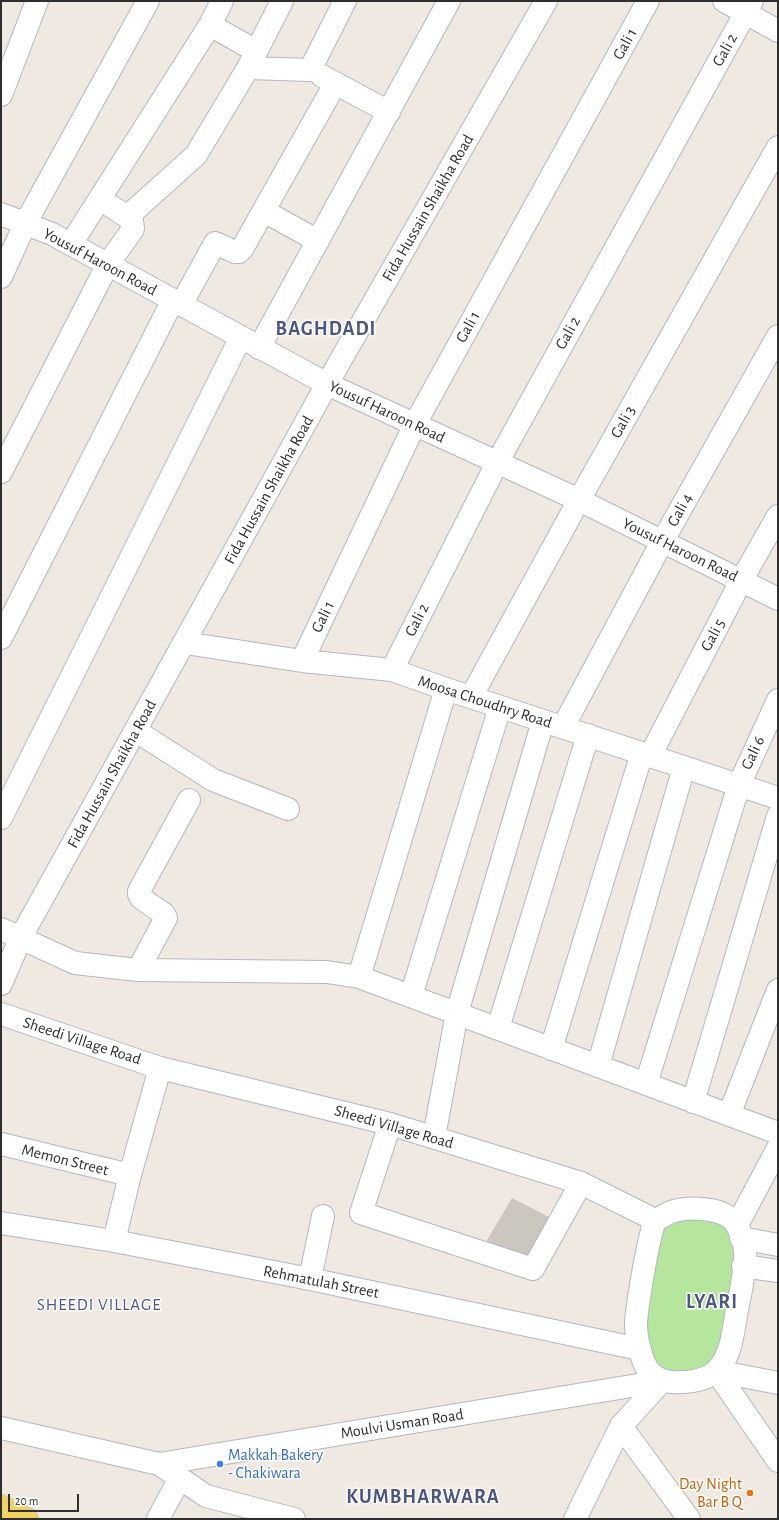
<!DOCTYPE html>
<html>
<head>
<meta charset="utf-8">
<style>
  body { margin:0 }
  #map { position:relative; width:779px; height:1520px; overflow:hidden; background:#efe9e1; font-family:"Alegreya Sans",sans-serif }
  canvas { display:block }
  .frame { position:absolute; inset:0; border:2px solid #2e2e2e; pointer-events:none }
  .scale { position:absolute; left:8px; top:1494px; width:71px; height:18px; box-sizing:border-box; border:2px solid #2e2e2e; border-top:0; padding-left:5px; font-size:12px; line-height:14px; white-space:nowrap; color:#2e2e2e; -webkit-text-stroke:3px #fff; paint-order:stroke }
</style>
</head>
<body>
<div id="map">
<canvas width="779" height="1520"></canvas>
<div class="frame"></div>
<div class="scale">20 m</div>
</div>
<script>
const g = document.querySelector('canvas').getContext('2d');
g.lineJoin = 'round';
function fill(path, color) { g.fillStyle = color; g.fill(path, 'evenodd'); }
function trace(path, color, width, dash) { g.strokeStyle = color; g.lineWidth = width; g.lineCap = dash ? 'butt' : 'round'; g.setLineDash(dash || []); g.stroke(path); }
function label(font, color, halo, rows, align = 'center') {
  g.font = font + ' "Alegreya Sans",sans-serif'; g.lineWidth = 3; g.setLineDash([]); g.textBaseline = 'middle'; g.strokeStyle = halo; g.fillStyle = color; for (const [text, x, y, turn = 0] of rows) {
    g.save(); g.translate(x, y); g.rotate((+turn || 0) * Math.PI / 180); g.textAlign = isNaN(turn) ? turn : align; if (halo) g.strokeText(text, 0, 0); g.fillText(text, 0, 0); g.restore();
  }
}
const green = new Path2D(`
  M668 1212 734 1224 741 1265 716 1370 662 1381 636 1323Z`);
const building = new Path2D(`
  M512 1198 553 1219 526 1259 486 1242Z`);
const street = new Path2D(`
  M724 1 778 31
  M210 25 256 51
  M248 68 310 70 345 1
  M322 76 389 112
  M1 95 37 1
  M264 211 318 241
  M1 214 52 234 327 384 579 500 778 599
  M127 217 196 155 248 68 282 1
  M71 244 210 25 222 1
  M1 277 25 224 148 1
  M181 305 215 243 235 252H239L242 249 335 84
  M259 348 449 1
  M1 472 108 264 133 229 132 220 100 199
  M1 638 173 300
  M185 643 302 661 392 670 446 689 778 798
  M302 661 415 424 648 1
  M392 670 497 463 752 1
  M471 697 579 500 778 147
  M563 727 662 542 778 336
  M136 731 213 780 288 809
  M650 756 741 581 778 516
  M1 818 241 337
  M1 929 75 963 138 970 327 972 359 977 778 1133
  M138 970 166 918 164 914 141 898 139 894V891L189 800
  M359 977 446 689
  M411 996 500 707
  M498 1028 588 735
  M551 1049 642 753
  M598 1066 684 767
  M646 1084 739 785 778 700
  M693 1102 778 816
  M729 1115 778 990
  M390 1124 361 1213 533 1269 581 1183
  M434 1137 457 1013 543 721
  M1 1144 130 1175
  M1 1223 114 1241 310 1279 639 1349
  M114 1241 130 1175 160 1068
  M310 1279 323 1216
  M716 1371 778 1383
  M621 1426 689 1519
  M1 1428 159 1464 662 1381
  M159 1464 206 1496 294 1519
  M158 1519 180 1478`);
const secondary = new Path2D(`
  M1 984 21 937 327 384 546 1
  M1 1014 160 1068 390 1124 581 1183 655 1220C661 1218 666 1214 671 1212 689 1206 725 1207 736 1224 740 1230 744 1243 745 1250 746 1264 740 1296 737 1310 733 1331 732 1357 715 1372 704 1381 686 1383 672 1382 658 1381 648 1374 643 1360 639 1348 636 1337 636 1325 636 1316 638 1306 639 1298 643 1272 647 1245 655 1220
  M737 1225 778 1148
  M741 1238 778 1245
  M743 1266 778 1271
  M716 1371 778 1461
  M575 1519 621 1426 662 1381`);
const primary = new Path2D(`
  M1 1506 27 1519`);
const markers = [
  [220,1464,4,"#3f7fe0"],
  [750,1493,4,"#e8710a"]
];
const streetNames = [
  ["Gali 1",625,44,-61],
  ["Gali 2",725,50,-61],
  ["Fida Hussain Shaikha Road",428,208,-60],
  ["Yousuf Haroon Road",100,262,28],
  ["Gali 1",468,327,-61],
  ["Gali 2",568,333,-61],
  ["Yousuf Haroon Road",387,412,25],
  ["Gali 3",623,422,-61],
  ["Fida Hussain Shaikha Road",269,490,-61],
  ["Gali 4",680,510,-61],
  ["Yousuf Haroon Road",680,550,26],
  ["Gali 1",323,617,-64],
  ["Gali 2",417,620,-63],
  ["Gali 5",713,635,-62],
  ["Moosa Choudhry Road",485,702,18],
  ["Gali 6",753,753,-65],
  ["Fida Hussain Shaikha Road",112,774,-61],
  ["Sheedi Village Road",82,1041,18],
  ["Sheedi Village Road",394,1127,16],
  ["Memon Street",65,1160,14],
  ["Rehmatulah Street",321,1282,11],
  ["Moulvi Usman Road",402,1424,-9]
];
const shopNames = [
  ["Makkah Bakery",228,1455],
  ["- Chakiwara",228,1473]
];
const foodNames = [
  ["Day Night",742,1484],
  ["Bar B Q",742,1502]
];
const neighbourhoodNames = [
  ["SHEEDI VILLAGE",99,1305]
];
const districtNames = [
  ["BAGHDADI",326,329],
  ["LYARI",712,1302],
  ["KUMBHARWARA",423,1497]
];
fill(green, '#b6e59e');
fill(building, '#cbc7bf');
trace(street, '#b4b7c1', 24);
trace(secondary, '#b4b7c1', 24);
trace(primary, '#c9c9c9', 24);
trace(street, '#fff', 22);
trace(secondary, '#fff', 22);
trace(primary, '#f2d163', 22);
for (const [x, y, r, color] of markers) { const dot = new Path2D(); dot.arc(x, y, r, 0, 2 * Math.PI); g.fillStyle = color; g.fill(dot); trace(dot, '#fff', 1.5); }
label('16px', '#2e2e2e', '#fff', streetNames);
label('16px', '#366cbe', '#fff', shopNames, 'left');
label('16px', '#c56008', '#fff', foodNames, 'right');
g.letterSpacing = '1px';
label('17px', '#4d5680', '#fff', neighbourhoodNames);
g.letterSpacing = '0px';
g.letterSpacing = '1px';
label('bold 20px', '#4d5680', '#fff', districtNames);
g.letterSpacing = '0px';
</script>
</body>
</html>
